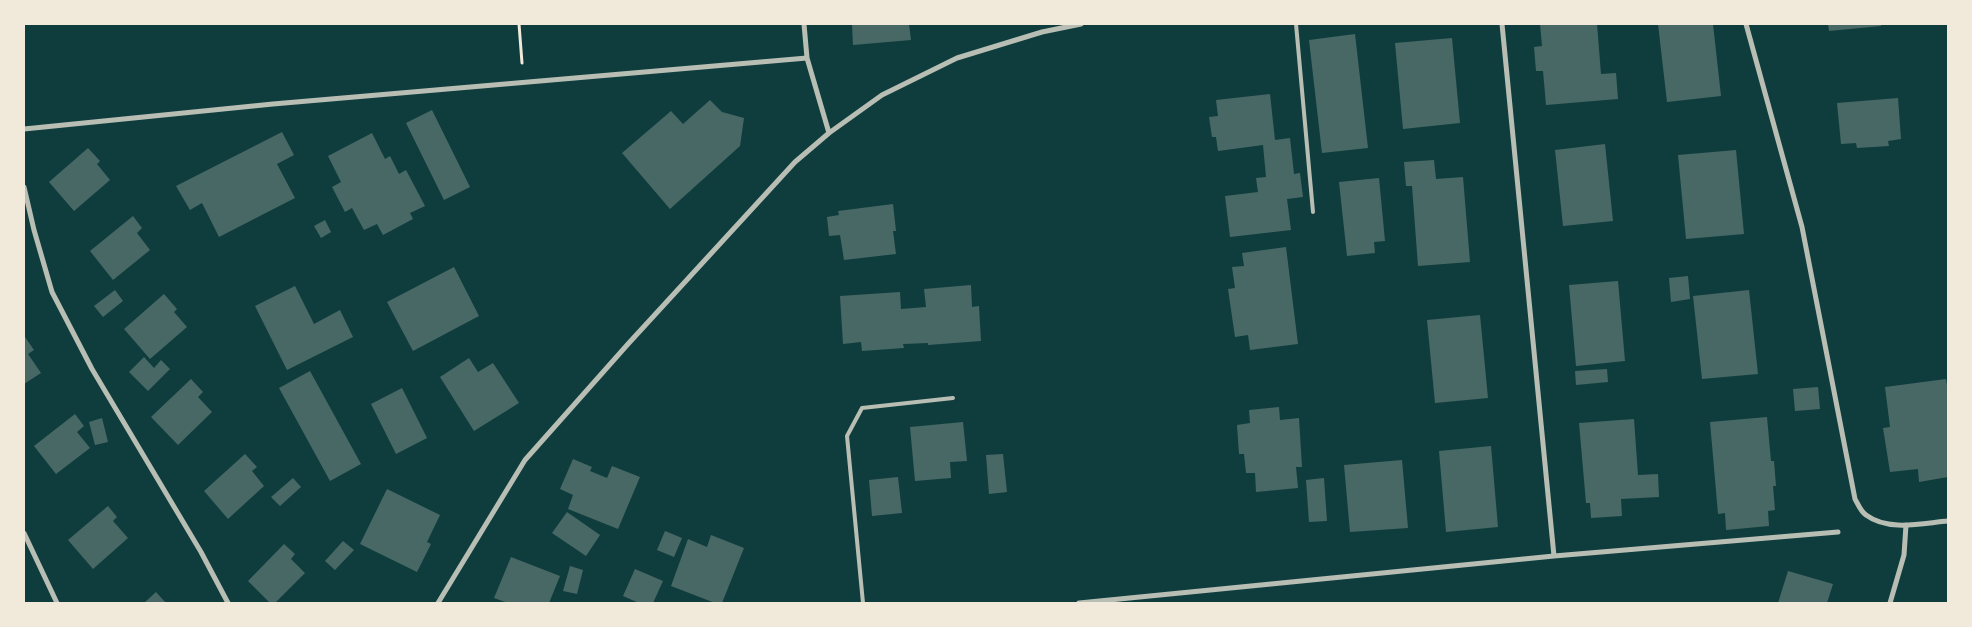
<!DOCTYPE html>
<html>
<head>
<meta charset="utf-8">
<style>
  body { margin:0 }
  #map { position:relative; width:1972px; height:627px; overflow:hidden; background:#0f3d3e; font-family:Lato,sans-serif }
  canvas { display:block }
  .frame { position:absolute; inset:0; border:25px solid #f1e9da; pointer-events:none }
</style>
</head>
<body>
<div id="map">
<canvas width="1972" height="627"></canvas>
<div class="frame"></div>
</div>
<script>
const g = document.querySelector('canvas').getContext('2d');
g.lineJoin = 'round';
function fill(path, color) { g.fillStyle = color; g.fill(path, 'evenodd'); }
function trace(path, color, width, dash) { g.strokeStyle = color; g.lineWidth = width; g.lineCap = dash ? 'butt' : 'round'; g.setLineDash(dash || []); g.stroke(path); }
const building = new Path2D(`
  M852 24H909L911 40 853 45Z
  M1540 24H1597L1601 74 1616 73 1618 99 1546 105 1543 71H1536L1534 47 1542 46Z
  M1658 24H1713L1721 96 1667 102Z
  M1828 24H1881V26L1829 31Z
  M1355 34 1368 148 1322 153 1309 40Z
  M1452 38 1460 123 1403 129 1395 43Z
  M1270 94 1275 140 1290 138 1294 174 1300 173 1303 197 1287 199 1291 230 1230 237 1225 196 1258 192 1256 178 1266 177 1263 145 1218 151 1216 137H1212L1209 117 1218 116 1216 100Z
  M1898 98 1901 139 1888 141 1889 146 1857 148 1856 143 1841 144 1837 103Z
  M710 100 722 112 744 118 740 146 670 209 622 153 671 111 683 124Z
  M432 110 470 187 444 200 406 123Z
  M282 132 294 155 277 164 295 198 219 237 202 203 190 210 176 186Z
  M372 133 385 159 390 156 399 174 406 170 425 206 410 213 413 219 383 235 377 224 364 230 352 208 345 212 332 187 341 182 328 156Z
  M1605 144 1613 221 1563 226 1555 150Z
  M88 148 100 161 97 164 110 180 74 211 49 182Z
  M1736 150 1744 234 1686 239 1678 155Z
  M1434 160 1436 179 1463 177 1470 262 1418 266 1412 186H1406L1404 162Z
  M1379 178 1385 241 1374 242 1375 253 1347 256 1339 182Z
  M893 204 896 231H893L896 254 844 260 840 235 829 236 827 217 839 215 838 211Z
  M133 216 142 228 137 233 150 250 113 280 90 251Z
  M325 220 331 232 321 238 314 226Z
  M1286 247 1298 344 1250 350 1248 335 1235 337 1228 289 1235 288 1232 267 1244 266 1242 253Z
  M454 267 479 316 413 351 387 302Z
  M1688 276 1690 299 1671 302 1669 278Z
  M1618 281 1625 361 1576 366 1569 285Z
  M971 285 972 307 979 306 981 341 928 345V343L903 344 904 348 862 351 861 342 843 344 840 296 900 292 901 309 926 307 924 289Z
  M295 286 314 324 340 310 353 337 287 370 255 306Z
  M115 290 123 301 103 317 94 306Z
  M1749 290 1758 374 1702 379 1693 296Z
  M164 294 177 309 174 312 187 327 150 359 124 329Z
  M1480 315 1488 398 1435 403 1427 320Z
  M25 337 34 350 28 354 41 373 24 384Z
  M144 357 154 368 161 360 170 369 148 391 129 372Z
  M469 358 478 372 493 363 519 403 474 431 440 377Z
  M1607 369 1608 382 1576 385 1575 371Z
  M310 371 361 464 330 481 279 388Z
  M191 379 203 392 198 397 212 412 178 445 151 417Z
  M1946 379 1948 392V477L1919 482 1918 469 1890 472 1883 428 1890 427 1885 387Z
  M1818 387 1820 409 1795 411 1793 389Z
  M402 388 427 438 396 454 371 404Z
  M1279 407 1280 420 1299 418 1302 467H1296L1298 488 1256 492 1255 473H1246L1244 454H1239L1237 425 1250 423 1249 410Z
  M75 414 84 426 77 432 90 448 56 474 34 446Z
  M1767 417 1771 461H1774L1776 486H1773L1775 510 1768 511 1769 526 1726 530 1725 513 1718 514 1710 422Z
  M102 418 108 442 95 445 89 422Z
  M1634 419 1638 475 1658 474 1659 497 1621 499 1622 516 1591 518 1590 503H1586L1579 423Z
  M963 422 967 461 950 462 951 478 915 481 910 427Z
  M1491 446 1498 527 1446 532 1439 451Z
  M245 454 257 467 252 471 264 486 228 519 204 491Z
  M1003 454 1007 492 989 494 986 455Z
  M573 459 592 467 590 471 607 478 612 466 640 477 618 529 568 509 573 495 560 489Z
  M1402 460 1408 528 1350 532 1344 465Z
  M898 477 902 513 872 516 869 480Z
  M293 478 301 487 280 506 271 497Z
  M1324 478 1327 521 1309 522 1306 480Z
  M387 489 440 515 427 542 431 544 417 572 360 544Z
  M108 506 117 517 113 521 128 538 93 569 68 540Z
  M567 512 600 535 586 556 552 533Z
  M665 531 682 538 674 557 657 550Z
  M711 535 744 548 722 603H715L671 586 688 539 707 547Z
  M343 541 354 550 335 570 325 561Z
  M284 544 295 554 291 559 305 573 275 603H270L248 581Z
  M511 557 560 576 549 603H508L494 598Z
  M570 566 583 570 577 594 563 591Z
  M635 569 663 581 653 603H639L623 596Z
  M1788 571 1833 584 1827 603H1778Z
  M156 592 166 603H144Z`);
const path = new Path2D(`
  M519 24 522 63`);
const service = new Path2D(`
  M1296 24 1313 212
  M863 603 847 436 862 408 953 398`);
const minor = new Path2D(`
  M804 24 807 58 829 133
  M1502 24 1554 556
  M1746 24 1802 227 1855 499C1858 504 1861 512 1866 515 1889 532 1923 523 1948 521
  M24 129 273 104 807 58
  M24 187 34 230 52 292 92 369 201 552 228 603
  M24 533 57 603
  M438 603 525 460 628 344 795 162 829 133 882 95 957 58 1042 32 1081 24
  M1079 603 1554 556 1838 532
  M1890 603 1904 555 1906 525`);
fill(building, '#486865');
trace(path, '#f1e9da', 3);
trace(service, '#b8beb3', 4);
trace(minor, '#b8beb3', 5);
</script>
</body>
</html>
